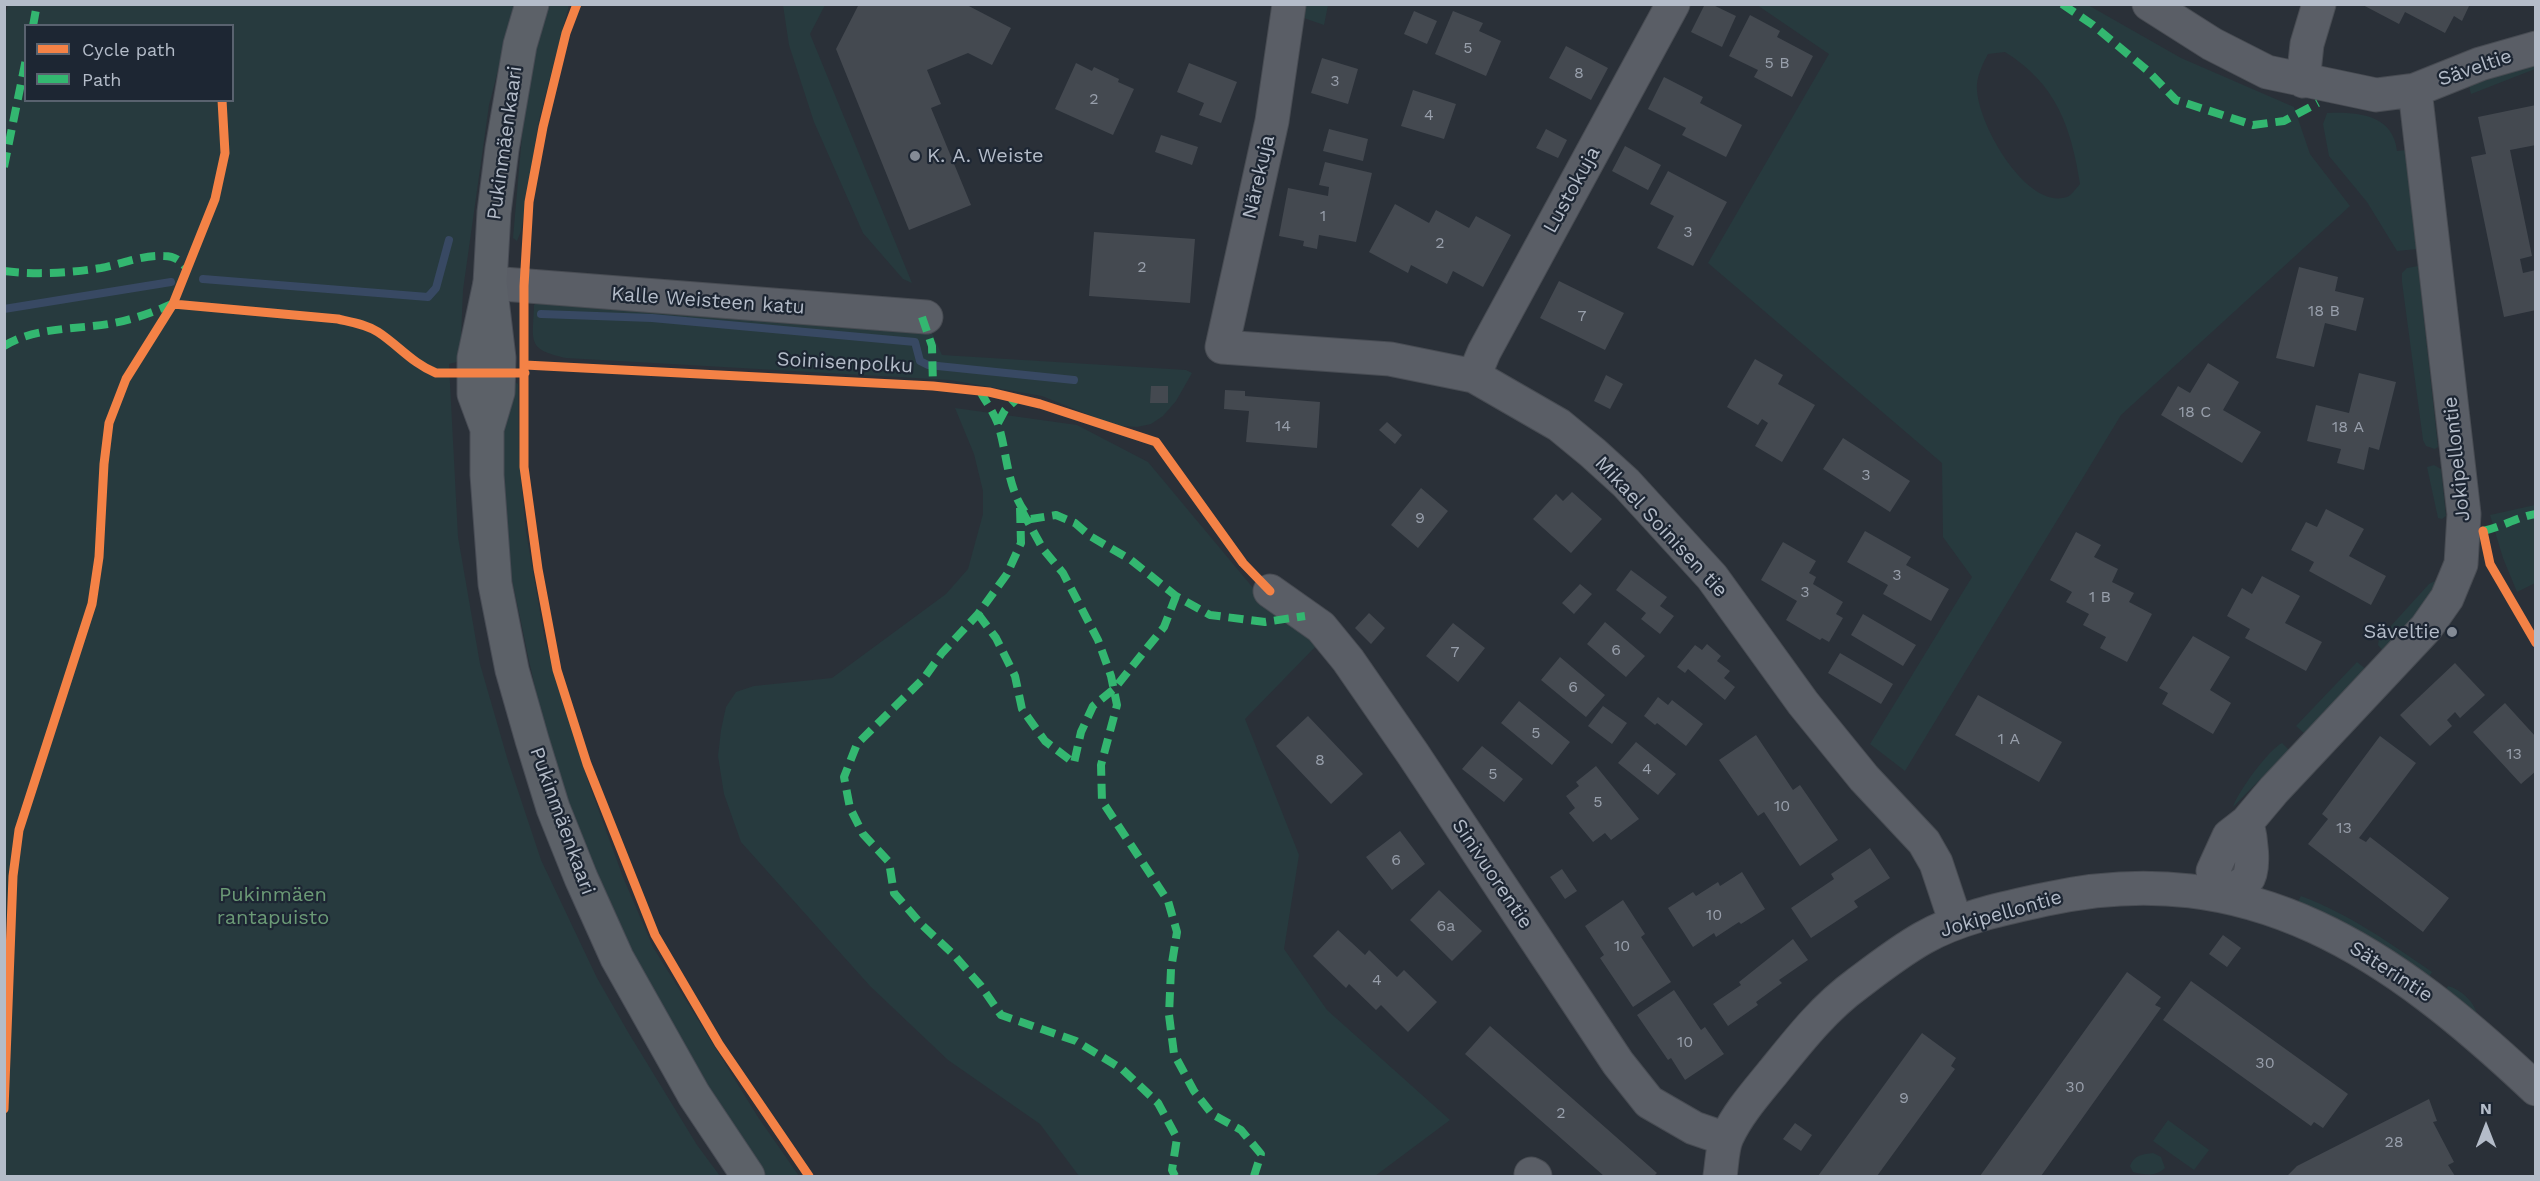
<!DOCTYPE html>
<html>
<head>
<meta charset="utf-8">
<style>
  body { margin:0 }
  #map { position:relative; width:2540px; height:1181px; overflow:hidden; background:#2a3038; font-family:"Work Sans",sans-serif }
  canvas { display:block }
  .frame { position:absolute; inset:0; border:6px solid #b4bcc9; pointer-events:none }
  .legend { position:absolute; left:24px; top:24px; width:210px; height:78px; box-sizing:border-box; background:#1d2633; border:2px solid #59626f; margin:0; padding:8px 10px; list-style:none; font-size:18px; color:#b4bcc9 }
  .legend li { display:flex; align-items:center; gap:12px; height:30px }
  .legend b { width:30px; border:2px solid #59626f }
  .north { position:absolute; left:2456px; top:1097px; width:60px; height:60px; -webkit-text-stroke:4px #1d2633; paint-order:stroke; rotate:0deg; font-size:16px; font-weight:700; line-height:24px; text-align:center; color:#b4bcc9 }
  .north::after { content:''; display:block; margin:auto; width:21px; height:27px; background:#b4bcc9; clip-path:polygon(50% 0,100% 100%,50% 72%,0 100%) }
</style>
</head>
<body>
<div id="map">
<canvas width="2540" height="1181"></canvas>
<div class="frame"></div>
<ul class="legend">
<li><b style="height:8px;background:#f48246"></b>Cycle path</li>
<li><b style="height:8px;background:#33b770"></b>Path</li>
</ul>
<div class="north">N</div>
</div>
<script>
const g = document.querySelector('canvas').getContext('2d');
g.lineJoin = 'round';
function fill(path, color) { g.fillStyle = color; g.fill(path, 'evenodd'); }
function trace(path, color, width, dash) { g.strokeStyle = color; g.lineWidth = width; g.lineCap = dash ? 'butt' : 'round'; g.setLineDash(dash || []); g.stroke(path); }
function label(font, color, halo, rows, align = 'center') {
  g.font = font + ' "Work Sans",sans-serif'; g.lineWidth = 4.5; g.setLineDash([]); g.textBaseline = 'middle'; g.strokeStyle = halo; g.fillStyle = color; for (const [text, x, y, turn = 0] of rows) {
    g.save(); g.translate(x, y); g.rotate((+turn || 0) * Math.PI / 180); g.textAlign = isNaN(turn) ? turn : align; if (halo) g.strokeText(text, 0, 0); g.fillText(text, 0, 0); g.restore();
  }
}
const green = new Path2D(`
  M8 5H515L489 105 463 290 460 361 449 364 458 537 480 664 508 761 541 860 597 978 628 1032 697 1145 720 1176H5L4 19ZM26 26H232V100H26Z
  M548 5H569L539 120 521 231 517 241 513 238 526 90Z
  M783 5H825L810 34 912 283 903 279 863 233 814 122 789 45Z
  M1296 5H1328L1324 25 1298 16Z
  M1757 5H2088L2181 58 2294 107 2310 154 2350 206 2121 415 1905 771 1870 744 1972 577 1943 537 1942 463 1708 263 1829 54ZM2005 52C2056 84 2071 126 2080 184 2076 188 2072 195 2067 197 2026 211 1974 119 1977 84 1978 74 1983 63 1988 54Z
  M2535 62V69L2471 94 2469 86Z
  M2327 113C2357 112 2393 114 2397 151L2406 150 2417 249 2397 251 2367 202 2329 156 2323 124Z
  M2418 266 2438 447 2435 449 2426 446 2423 440 2402 282V273L2407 268Z
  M539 300 930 329 942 355 1186 370 1192 373 1176 401 1163 416 1151 424 1137 427 1121 426 1109 423 1042 396 950 380 566 358C526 349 533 342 534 305Z
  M512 379 518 384 519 459 526 532 545 641 589 784 623 877 653 947 758 1117 799 1176H765C705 1082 647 987 600 885 561 801 538 708 520 617 515 593 509 570 506 546 498 494 503 440 505 388Z
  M955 408 1077 425 1148 462 1259 595 1318 644 1245 719 1299 855 1284 949 1327 1010 1450 1120 1375 1176H1079L1040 1124 948 1060 870 986 741 842 724 794 718 756 721 730 726 707 736 692 754 686 832 678 946 594 968 569 983 514V491L974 454Z
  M2434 465 2441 469 2446 516 2442 519 2438 518 2427 467Z
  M2535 505V583L2517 592 2503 558 2490 515Z
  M2437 580 2428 603 2385 653 2378 645 2379 639 2429 584Z
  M2357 662 2367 670 2305 734 2296 726Z
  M2282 743 2289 750 2233 807C2237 793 2269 749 2282 743Z
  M2301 896C2349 914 2390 943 2432 972L2428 978 2297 903Z
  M2448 986C2460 989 2475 1002 2477 1015L2445 991Z
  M2168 1120 2209 1150 2194 1170 2153 1141Z
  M2153 1153 2161 1157 2165 1168C2155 1177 2145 1175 2133 1172L2130 1166C2134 1155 2143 1154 2153 1153Z`);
const stream = new Path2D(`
  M203 279 428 297 436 288 449 240
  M4 309 171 282
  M541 314 652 318 915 342 920 361 928 365 1074 380`);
const building = new Path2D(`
  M859 4H965L1011 28 992 65 968 53 927 70 941 104 931 108 971 205 909 230 836 49Z
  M1705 4H1711L1736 16 1722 47 1691 32Z
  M2361 4H2465L2469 6 2462 21 2454 16 2445 33 2405 12 2399 24Z
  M1414 11 1437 21 1427 44 1404 34Z
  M1453 11 1483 23 1479 31 1501 41 1486 76 1435 54Z
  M1750 15 1780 31 1777 37 1813 56 1792 97 1754 77 1758 70 1729 56Z
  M1566 46 1608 68 1591 100 1549 78Z
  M1322 58 1358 69 1348 104 1311 93Z
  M1076 63 1092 71 1094 67 1119 79 1118 82 1134 89 1113 135 1055 109Z
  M1189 63 1237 82 1221 123 1199 115 1204 103 1177 92Z
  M1664 77 1703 97 1700 103 1742 125 1726 157 1682 135 1686 128 1648 109Z
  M1413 90 1456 104 1444 139 1401 126Z
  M2536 105V145L2510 150 2532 256 2520 259 2523 273 2536 270V310L2504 317 2471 157 2486 154 2478 117Z
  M1329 129 1368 139 1363 161 1323 151Z
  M1546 129 1567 140 1558 158 1536 148Z
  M1161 135 1198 147 1192 165 1155 152Z
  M1625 146 1661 165 1648 190 1612 171Z
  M1325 162 1372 173 1356 242 1319 235 1317 249 1303 246 1304 241 1279 236 1288 188 1328 196 1329 187 1319 185Z
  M1668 171 1727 202 1693 266 1657 248 1674 216 1650 204Z
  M1395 204 1429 223 1436 210 1469 228 1476 216 1511 235 1483 287 1453 271 1447 284 1411 265 1408 273 1369 252Z
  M1094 232 1195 239 1190 303 1089 296Z
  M2299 267 2338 277 2335 291 2364 298 2356 331 2325 323 2314 367 2276 358Z
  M1559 281 1624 313 1605 350 1540 318Z
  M1755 359 1783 375 1778 384 1815 405 1782 462 1755 446 1768 423 1762 419 1758 425 1727 407Z
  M2208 363 2239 382 2223 410 2261 432 2242 463 2161 415 2178 386 2190 393Z
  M2359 373 2396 382 2379 450 2369 447 2364 470 2337 463 2341 449 2307 441 2316 405 2349 413Z
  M1606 375 1623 384 1610 409 1594 401Z
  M1151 386H1168V403H1150Z
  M1225 390 1245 391V396L1320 402 1317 448 1246 442 1249 411 1224 409Z
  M1387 422 1402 435 1395 444 1379 430Z
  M1843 438 1910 481 1890 512 1823 469Z
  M1421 488 1448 511 1418 548 1391 525Z
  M1572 492 1602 519 1571 553 1533 519 1556 494 1563 501Z
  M2326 509 2364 529 2349 556 2386 576 2371 605 2309 571 2314 562 2291 550 2306 522 2317 527Z
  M1865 531 1911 557 1906 565 1949 589 1931 621 1883 594 1888 585 1847 562Z
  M2076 532 2101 545 2094 557 2118 569 2112 582 2134 593 2129 602 2152 614 2127 662 2100 648 2106 637 2083 625 2089 614 2066 602 2072 592 2050 580Z
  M1783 542 1816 561 1809 573 1816 577 1813 584 1843 602 1836 614 1843 618 1829 642 1822 638 1820 640 1786 620 1797 601 1761 580Z
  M1631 570 1667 597 1660 606 1674 616 1660 634 1641 619 1646 613 1616 590Z
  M2262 576 2300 596 2285 623 2322 642 2306 671 2245 638 2250 629 2227 616 2242 588 2252 594Z
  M1580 584 1592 594 1574 614 1562 603Z
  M1369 613 1385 628 1371 644 1355 628Z
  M1863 614 1916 645 1903 666 1851 635Z
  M1605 622 1645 656 1626 677 1587 644Z
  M1453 623 1485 648 1458 682 1426 656Z
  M2193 636 2230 657 2210 690 2231 703 2213 734 2162 704 2168 693 2159 688Z
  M1707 644 1721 656 1717 661 1730 671 1724 678 1735 687 1725 700 1688 669 1685 673 1677 667 1695 645 1702 650Z
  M1840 653 1893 684 1881 704 1828 673Z
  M1560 657 1605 695 1586 717 1541 680Z
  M2455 663 2485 695 2460 718 2455 712 2447 720 2452 726 2430 746 2400 715Z
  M1978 695 2062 742 2039 782 1955 735Z
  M1658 697 1668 705 1672 700 1703 724 1686 746 1657 723 1655 725 1644 716Z
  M1519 701 1570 742 1552 765 1501 723Z
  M2505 703 2536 737V771L2521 784 2473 732Z
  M1603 706 1627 723 1612 744 1588 726Z
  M1308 716 1363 774 1331 804 1276 746Z
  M1756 735 1793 790 1800 785 1838 840 1800 866 1764 812 1758 816 1719 760Z
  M2380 736 2416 763 2359 838 2366 842 2370 837 2449 898 2423 932 2308 844 2328 819 2322 814Z
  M1636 742 1676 774 1658 795 1618 763Z
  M1482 746 1523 779 1504 802 1462 769Z
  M1596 766 1639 819 1611 840 1605 833 1593 842 1569 813 1575 808 1566 796 1579 786 1576 782Z
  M1400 831 1425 864 1392 890 1366 857Z
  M1870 848 1890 878 1854 901 1858 907 1811 938 1791 908 1834 879 1831 874Z
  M1562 869 1577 891 1565 899 1550 877Z
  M1742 872 1765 909 1741 924 1739 922 1716 937 1714 933 1693 947 1668 908 1693 892 1696 896 1718 882 1720 886Z
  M1439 890 1482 931 1452 961 1410 920Z
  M1623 900 1645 934 1641 937 1671 982 1633 1007 1600 958 1604 955 1585 926Z
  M1338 930 1365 955 1369 950 1397 977 1404 970 1437 1002 1408 1032 1381 1005 1376 1010 1349 984 1346 988 1313 956Z
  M2223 935 2241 948 2227 967 2209 954Z
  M1793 939 1808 960 1779 980 1782 983 1756 1002 1758 1005 1728 1026 1713 1004 1741 985 1739 982Z
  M2127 972 2161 997 2155 1005 2161 1008 2041 1176H1980Z
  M2191 981 2348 1094 2323 1128 2314 1122 2311 1126 2163 1020Z
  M1674 990 1701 1030 1705 1027 1724 1054 1685 1080 1671 1058 1668 1060 1637 1015Z
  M1490 1026 1657 1173 1654 1176H1604L1465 1054Z
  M1922 1033 1956 1058 1951 1066 1955 1069 1877 1176H1818Z
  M2429 1099 2437 1121 2433 1122 2454 1162 2448 1165 2455 1176H2287L2297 1166Z
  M1795 1123 1812 1135 1801 1151 1783 1139Z`);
const minor = new Path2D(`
  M2149 4 2212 44 2267 72 2376 95 2415 90 2480 64 2536 48
  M1289 5 1272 121 1222 347 1390 359 1474 376 1559 425 1593 453 1626 483 1712 577 1803 703 1864 778 1924 842 1936 863 1956 923
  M2303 81 2307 44 2319 4
  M490 283 926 317
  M1474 376 1484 352 1673 4
  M1270 591 1321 627 1348 660 1413 754 1618 1063 1649 1102 1694 1128 1726 1139
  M2222 894 2213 871 2229 836 2247 822 2274 790 2426 628 2447 598 2461 564 2464 514 2415 90
  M2222 894C2229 890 2242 886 2247 880 2256 869 2250 835 2247 822
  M1531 1174 1535 1176
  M1720 1176C1722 1164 1722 1148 1727 1137 1738 1113 1757 1092 1774 1071 1799 1040 1824 1008 1857 984 1878 968 1900 951 1923 938 1960 917 2006 908 2047 899 2252 854 2394 955 2536 1089`);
const major = new Path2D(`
  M490 283 499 358 498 392 487 429V475L495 584 512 670 532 740 553 808 581 878 617 958 694 1095 748 1176
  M487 429 474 394V358L490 283 494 212 502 149 520 45 532 4`);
const quiet = new Path2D(`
  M1289 4V5
  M2062 4 2093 25 2148 71 2176 100 2253 125 2284 121 2318 103
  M33 26 37 4
  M4 167 26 59
  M4 271C35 275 70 273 101 268 122 264 142 255 164 256 175 256 181 261 187 269
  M922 317 932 346 933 386
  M4 346C36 326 79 330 114 323 134 319 154 312 172 304
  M980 391C986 402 994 413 998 424 1008 455 1007 495 1031 519L1056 515 1075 523 1090 536 1131 560 1176 596 1210 615 1265 622 1305 616
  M998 423 1005 410 1018 398
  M1020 508 1021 543 1007 574 978 614 942 653 924 678 857 744 844 777 850 808 863 834 889 862 894 893 922 925 954 955 981 986 1001 1015 1076 1041 1122 1069 1158 1103 1177 1138 1172 1170 1175 1176
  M1022 511 1043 549 1063 573 1098 640 1111 676 1117 705 1101 765 1102 801 1168 901 1177 932 1171 969 1169 1015 1174 1054 1194 1091 1212 1114 1241 1130 1261 1154 1254 1176
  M2483 531C2502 527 2517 517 2536 514
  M978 614 996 638 1015 676 1022 709 1045 741 1074 763 1081 732 1093 706 1114 689 1164 627 1176 596`);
const cycleway = new Path2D(`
  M577 4 566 33 543 127 529 202 524 286V467L538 569 557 670 587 764 655 935 719 1044 809 1176
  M173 304 338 319C351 322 366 324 378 332 398 345 413 364 436 373H525
  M525 365 933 386 989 392 1040 404 1156 442
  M1156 442 1243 563 1270 591
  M2483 531 2490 564 2536 643
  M4 1109 13 876 19 830 92 604 99 557 104 464 109 423 126 379 173 304 215 199 225 153 222 100`);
const markers = [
  [915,156,6,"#848b96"],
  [2452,632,6,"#848b96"]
];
const numberNames = [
  ["5",1468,48],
  ["5 B",1777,63],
  ["8",1579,73],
  ["3",1335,81],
  ["2",1094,99],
  ["4",1429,115],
  ["1",1323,216],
  ["3",1688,232],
  ["2",1440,243],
  ["2",1142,267],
  ["18 B",2324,311],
  ["7",1582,316],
  ["18 C",2195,412],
  ["14",1283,426],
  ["18 A",2348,427],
  ["3",1866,475],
  ["9",1420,518],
  ["3",1897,575],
  ["3",1805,592],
  ["1 B",2100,597],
  ["6",1616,650],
  ["7",1455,652],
  ["6",1573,687],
  ["5",1536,733],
  ["1 A",2009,739],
  ["13",2514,754],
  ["8",1320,760],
  ["4",1647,769],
  ["5",1493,774],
  ["5",1598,802],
  ["10",1782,806],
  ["13",2344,828],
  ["6",1396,860],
  ["10",1714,915],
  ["6a",1446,926],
  ["10",1622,946],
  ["4",1377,980],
  ["10",1685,1042],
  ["30",2265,1063],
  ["30",2075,1087],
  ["9",1904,1098],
  ["2",1561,1113],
  ["28",2394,1142]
];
const streetNames = [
  ["Säveltie",2475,68,-19],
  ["Pukinmäenkaari",505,143,-82],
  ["Närekuja",1259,177,-77],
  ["Lustokuja",1572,190,-61],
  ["Kalle Weisteen katu",708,301,4],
  ["Soinisenpolku",845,363,3],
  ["Jokipellontie",2457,459,-96],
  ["Mikael Soinisen tie",1661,527,47],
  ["Pukinmäenkaari",562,821,70],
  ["Sinivuorentie",1492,874,56],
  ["Jokipellontie",2001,914,-16],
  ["Säterintie",2391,972,33]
];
const poiNames = [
  ["K. A. Weiste",927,156],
  ["Säveltie",2440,632,"right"]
];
const parkNames = [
  ["Pukinmäen",273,895],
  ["rantapuisto",273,918]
];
fill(green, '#273a3e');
trace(stream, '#384963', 8);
fill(building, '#444950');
trace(minor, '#484c53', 35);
trace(major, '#484c55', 35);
trace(minor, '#5a5e66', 33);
trace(major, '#5c6168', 33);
trace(quiet, '#33b770', 8, [15, 8]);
trace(cycleway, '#f48246', 9);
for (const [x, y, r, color] of markers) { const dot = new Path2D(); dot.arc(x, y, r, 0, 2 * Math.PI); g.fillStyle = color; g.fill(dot); trace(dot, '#1d2633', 2); }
label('16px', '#989fab', null, numberNames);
label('20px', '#b4bcc9', '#1d2633', streetNames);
label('20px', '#b4bcc9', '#1d2633', poiNames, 'left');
label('20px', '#6b9a76', '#1d2633', parkNames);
</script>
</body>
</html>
